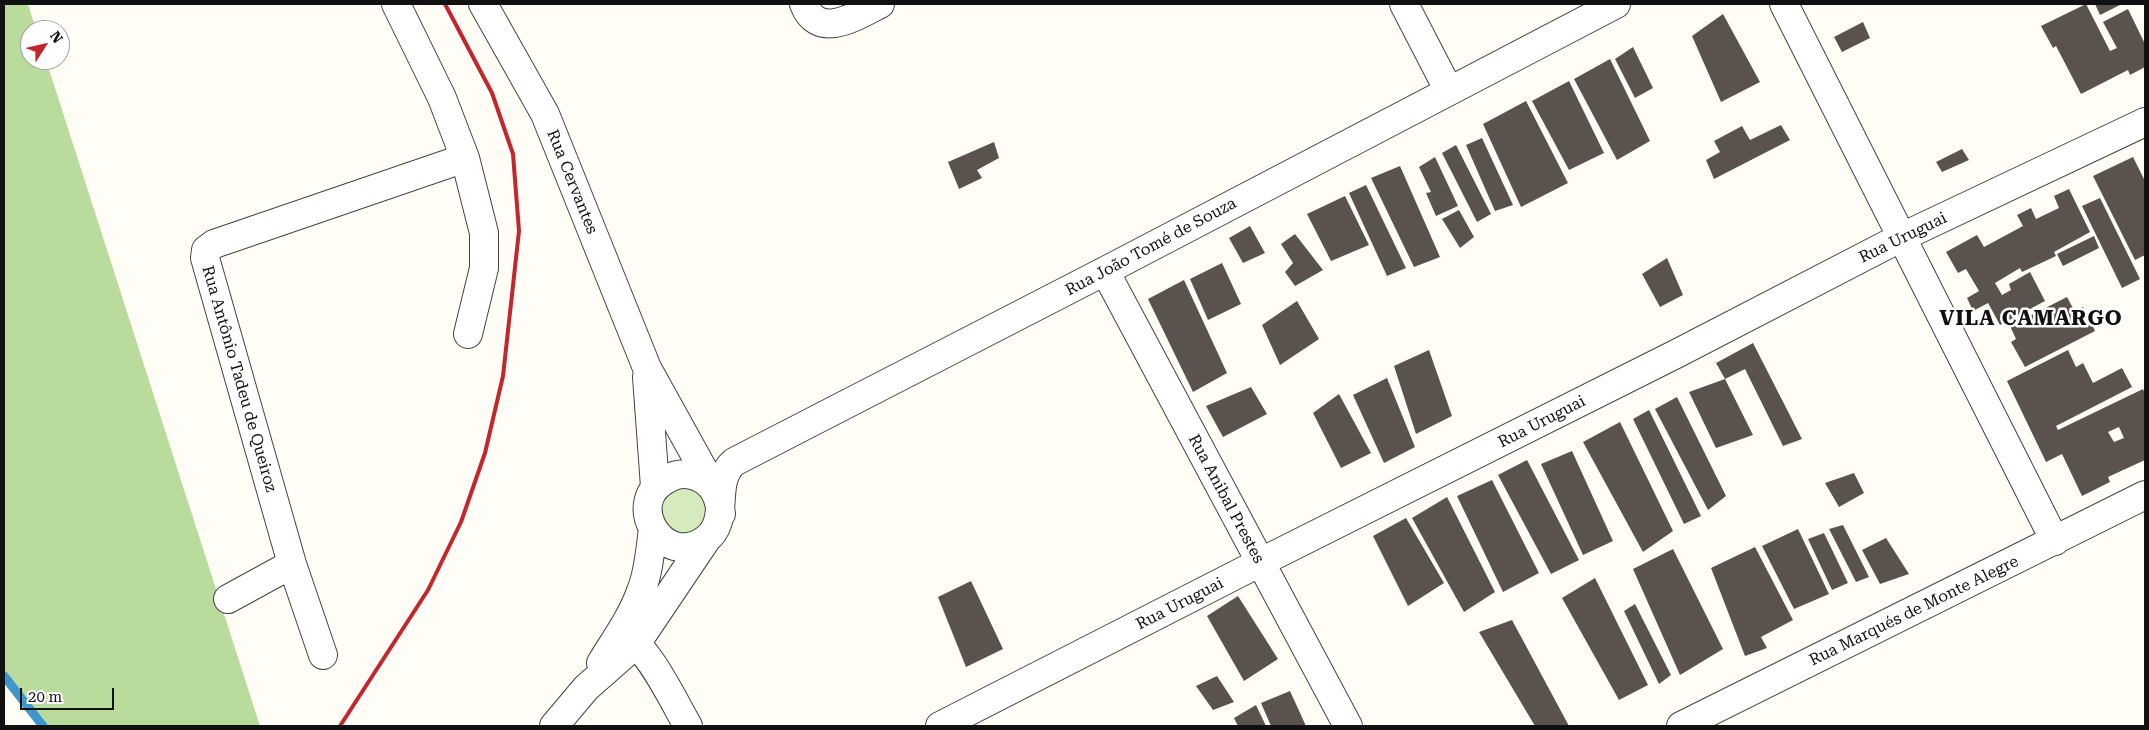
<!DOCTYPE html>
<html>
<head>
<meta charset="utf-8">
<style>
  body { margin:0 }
  #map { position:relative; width:2149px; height:730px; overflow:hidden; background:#fffdf5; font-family:"Roboto Serif",serif }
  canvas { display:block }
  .frame { position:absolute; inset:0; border:5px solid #111; pointer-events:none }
  .north { position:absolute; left:20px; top:20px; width:50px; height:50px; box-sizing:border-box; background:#fff; border:1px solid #a0a0a0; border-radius:50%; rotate:55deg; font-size:14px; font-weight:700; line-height:20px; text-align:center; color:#111 }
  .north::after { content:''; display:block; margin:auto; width:18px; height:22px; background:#c4262e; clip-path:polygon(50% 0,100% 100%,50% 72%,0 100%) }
  .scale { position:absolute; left:20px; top:688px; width:94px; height:22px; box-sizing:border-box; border:2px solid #111; border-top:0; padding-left:6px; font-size:15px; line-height:18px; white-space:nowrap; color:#111; -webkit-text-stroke:4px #fff; paint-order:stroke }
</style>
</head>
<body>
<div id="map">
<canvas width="2149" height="730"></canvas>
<div class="frame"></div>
<div class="north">N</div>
<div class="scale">20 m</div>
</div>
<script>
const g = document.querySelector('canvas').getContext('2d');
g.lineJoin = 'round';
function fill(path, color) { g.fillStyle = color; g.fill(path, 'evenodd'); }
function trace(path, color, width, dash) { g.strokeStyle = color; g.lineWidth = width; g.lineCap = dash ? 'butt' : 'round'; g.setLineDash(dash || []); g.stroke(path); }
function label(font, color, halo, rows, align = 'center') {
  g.font = font + ' "Roboto Serif",serif'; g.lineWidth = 5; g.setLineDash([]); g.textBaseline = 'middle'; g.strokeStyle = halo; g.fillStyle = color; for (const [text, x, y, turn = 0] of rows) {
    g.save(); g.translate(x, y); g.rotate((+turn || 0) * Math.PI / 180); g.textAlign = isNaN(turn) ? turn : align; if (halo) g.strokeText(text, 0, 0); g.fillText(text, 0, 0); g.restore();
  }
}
const green = new Path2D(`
  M677 486 698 489 710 507 704 528 679 536 662 522C660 501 660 499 677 486Z`);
const forest = new Path2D(`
  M4 4H28L36 30H30V60H46L260 726H43L4 676Z`);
const stream = new Path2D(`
  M4 676 43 726`);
const building = new Path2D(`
  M2086 4 2110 51 2117 48 2103 22 2128 9 2145 44V67L2130 75 2128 70 2081 94 2056 46 2053 48 2041 26Z
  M2095 4H2122L2100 15Z
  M1723 14 1760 82 1721 102 1692 36Z
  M1863 22 1870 38 1842 52 1834 37Z
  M1633 47 1653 88 1635 98 1615 59Z
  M1610 59 1650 141 1617 160 1574 79Z
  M1569 81 1604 153 1569 170 1532 101Z
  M1526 101 1568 183 1521 207 1483 124Z
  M1781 125 1790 140 1714 179 1706 160 1720 152 1714 141 1742 126 1750 140Z
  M1482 138 1513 205 1495 211 1466 145Z
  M994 142 999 158 977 170 982 178 959 189 948 162Z
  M1456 145 1491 214 1477 222 1442 153Z
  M1962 149 1969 160 1942 172 1936 162Z
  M1435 157 1458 206 1436 216 1426 193 1431 192 1419 167Z
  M2133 157 2145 181V255L2135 260 2093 176Z
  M1400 166 1440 257 1414 267 1371 178Z
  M1366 185 1406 268 1387 276 1349 193Z
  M2069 189 2090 232 2054 252 2056 256 2022 272 2020 268 1995 283 2002 295 2011 290 2009 284 2030 272 2045 301 2000 325 1988 303 1973 311 1967 298 1979 291 1966 269 1958 273 1946 252 1977 235 1984 247 2023 226 2017 215 2031 208 2036 219 2059 208 2054 196Z
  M1345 196 1369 245 1331 261 1307 214Z
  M2100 198 2140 279 2122 288 2082 206Z
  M1459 210 1474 237 1460 248 1442 219Z
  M1250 226 1265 253 1243 263 1229 238Z
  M1295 234 1323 270 1295 286 1285 272 1293 263 1281 244Z
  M2094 236 2099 248 2063 266 2057 254Z
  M1667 258 1683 295 1660 307 1642 274Z
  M1222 263 1241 304 1208 320 1190 279Z
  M1184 280 1227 373 1193 392 1148 299Z
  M2067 297 2075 312 2083 307 2095 331 2025 367 2011 342 2016 339 2010 326Z
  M1297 301 1319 339 1280 365 1262 325Z
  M1753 343 1802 439 1783 446 1745 369 1725 379 1716 363Z
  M1429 350 1452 416 1416 434 1394 366Z
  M2068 350 2076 367 2083 363 2093 383 2122 368 2132 387 2056 426 2058 430 2143 389 2145 394V460L2108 477 2110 482 2082 496 2062 454 2046 462 2007 381ZM2119 427 2124 438 2114 442 2108 432Z
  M1387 378 1415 447 1384 463 1353 395Z
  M1725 379 1753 435 1716 448 1689 392Z
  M1251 387 1267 414 1223 437 1206 406Z
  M1339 394 1371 453 1341 468 1313 413Z
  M1677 397 1726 496 1708 510 1655 409Z
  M1649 410 1701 516 1684 524 1633 419Z
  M1620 422 1673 531 1643 552 1583 442Z
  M1572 451 1613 541 1583 555 1541 464Z
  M1527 460 1579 560 1551 574 1498 475Z
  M1854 473 1864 493 1839 507 1825 483Z
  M1492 480 1539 573 1503 592 1457 496Z
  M1447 497 1495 592 1464 612 1412 518Z
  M1406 518 1444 583 1408 606 1373 536Z
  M1843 525 1869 577 1856 582 1829 529Z
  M1798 529 1829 594 1794 609 1762 546Z
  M1824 533 1848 583 1832 590 1808 539Z
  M1886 538 1909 574 1880 584 1862 550Z
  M1755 547 1793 620 1761 637 1767 648 1745 656 1711 568Z
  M1673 549 1723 649 1680 675 1633 569Z
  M1595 578 1648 685 1619 700 1562 598Z
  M971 581 1003 649 966 667 938 597Z
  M1238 596 1278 659 1244 681 1207 616Z
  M1635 604 1671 675 1659 684 1624 611Z
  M1512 620 1569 726H1535L1479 632Z
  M1217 676 1234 702 1213 710 1196 686Z
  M1290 691 1306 726H1271L1261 703Z
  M1256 705 1266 726H1238L1234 718Z`);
const minor = new Path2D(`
  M396 4 442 98 465 158 484 233V268L468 334
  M483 4 545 114 647 368 714 489
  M804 4C818 41 856 16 880 4
  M1404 4 1449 91
  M1784 4 2055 541
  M1105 271 1348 726
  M647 377 655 487
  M721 514C719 497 714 484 698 477 689 473 678 473 669 478 621 500 663 570 705 540 732 521 710 483 734 462L1105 271 1616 4
  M228 599 292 564
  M621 634C646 641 675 704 688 726
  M323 655 292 564 205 258 206 250 214 244 465 158
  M601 663C615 640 632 617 641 591 649 572 650 550 653 529
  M554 726 586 688 636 644 706 540
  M940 726 1259 563 1676 354 1902 237 2145 122
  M1681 726 2145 495`);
const rail = new Path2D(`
  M340 726 428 590 461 522 485 453 503 376 519 231 513 154 492 93 445 4`);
const streetNames = [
  ["Rua Cervantes",572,182,68],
  ["Rua Uruguai",1903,238,-26],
  ["Rua João Tomé de Souza",1151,247,-28],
  ["Rua Antônio Tadeu de Queiroz",239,379,74],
  ["Rua Uruguai",1542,422,-27],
  ["Rua Anibal Prestes",1226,499,62],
  ["Rua Uruguai",1180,604,-27],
  ["Rua Marqués de Monte Alegre",1914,611,-26]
];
const districtNames = [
  ["VILA CAMARGO",2031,319]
];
fill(green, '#d5ebbd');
fill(forest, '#b9dc9c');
trace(stream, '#3f96cf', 9);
fill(building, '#5a524d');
trace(minor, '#444', 30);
trace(minor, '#fff', 28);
trace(rail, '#c4262e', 4);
label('16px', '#111', '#fff', streetNames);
g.letterSpacing = '1px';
label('bold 21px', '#111', '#fff', districtNames);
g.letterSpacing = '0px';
</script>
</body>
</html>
